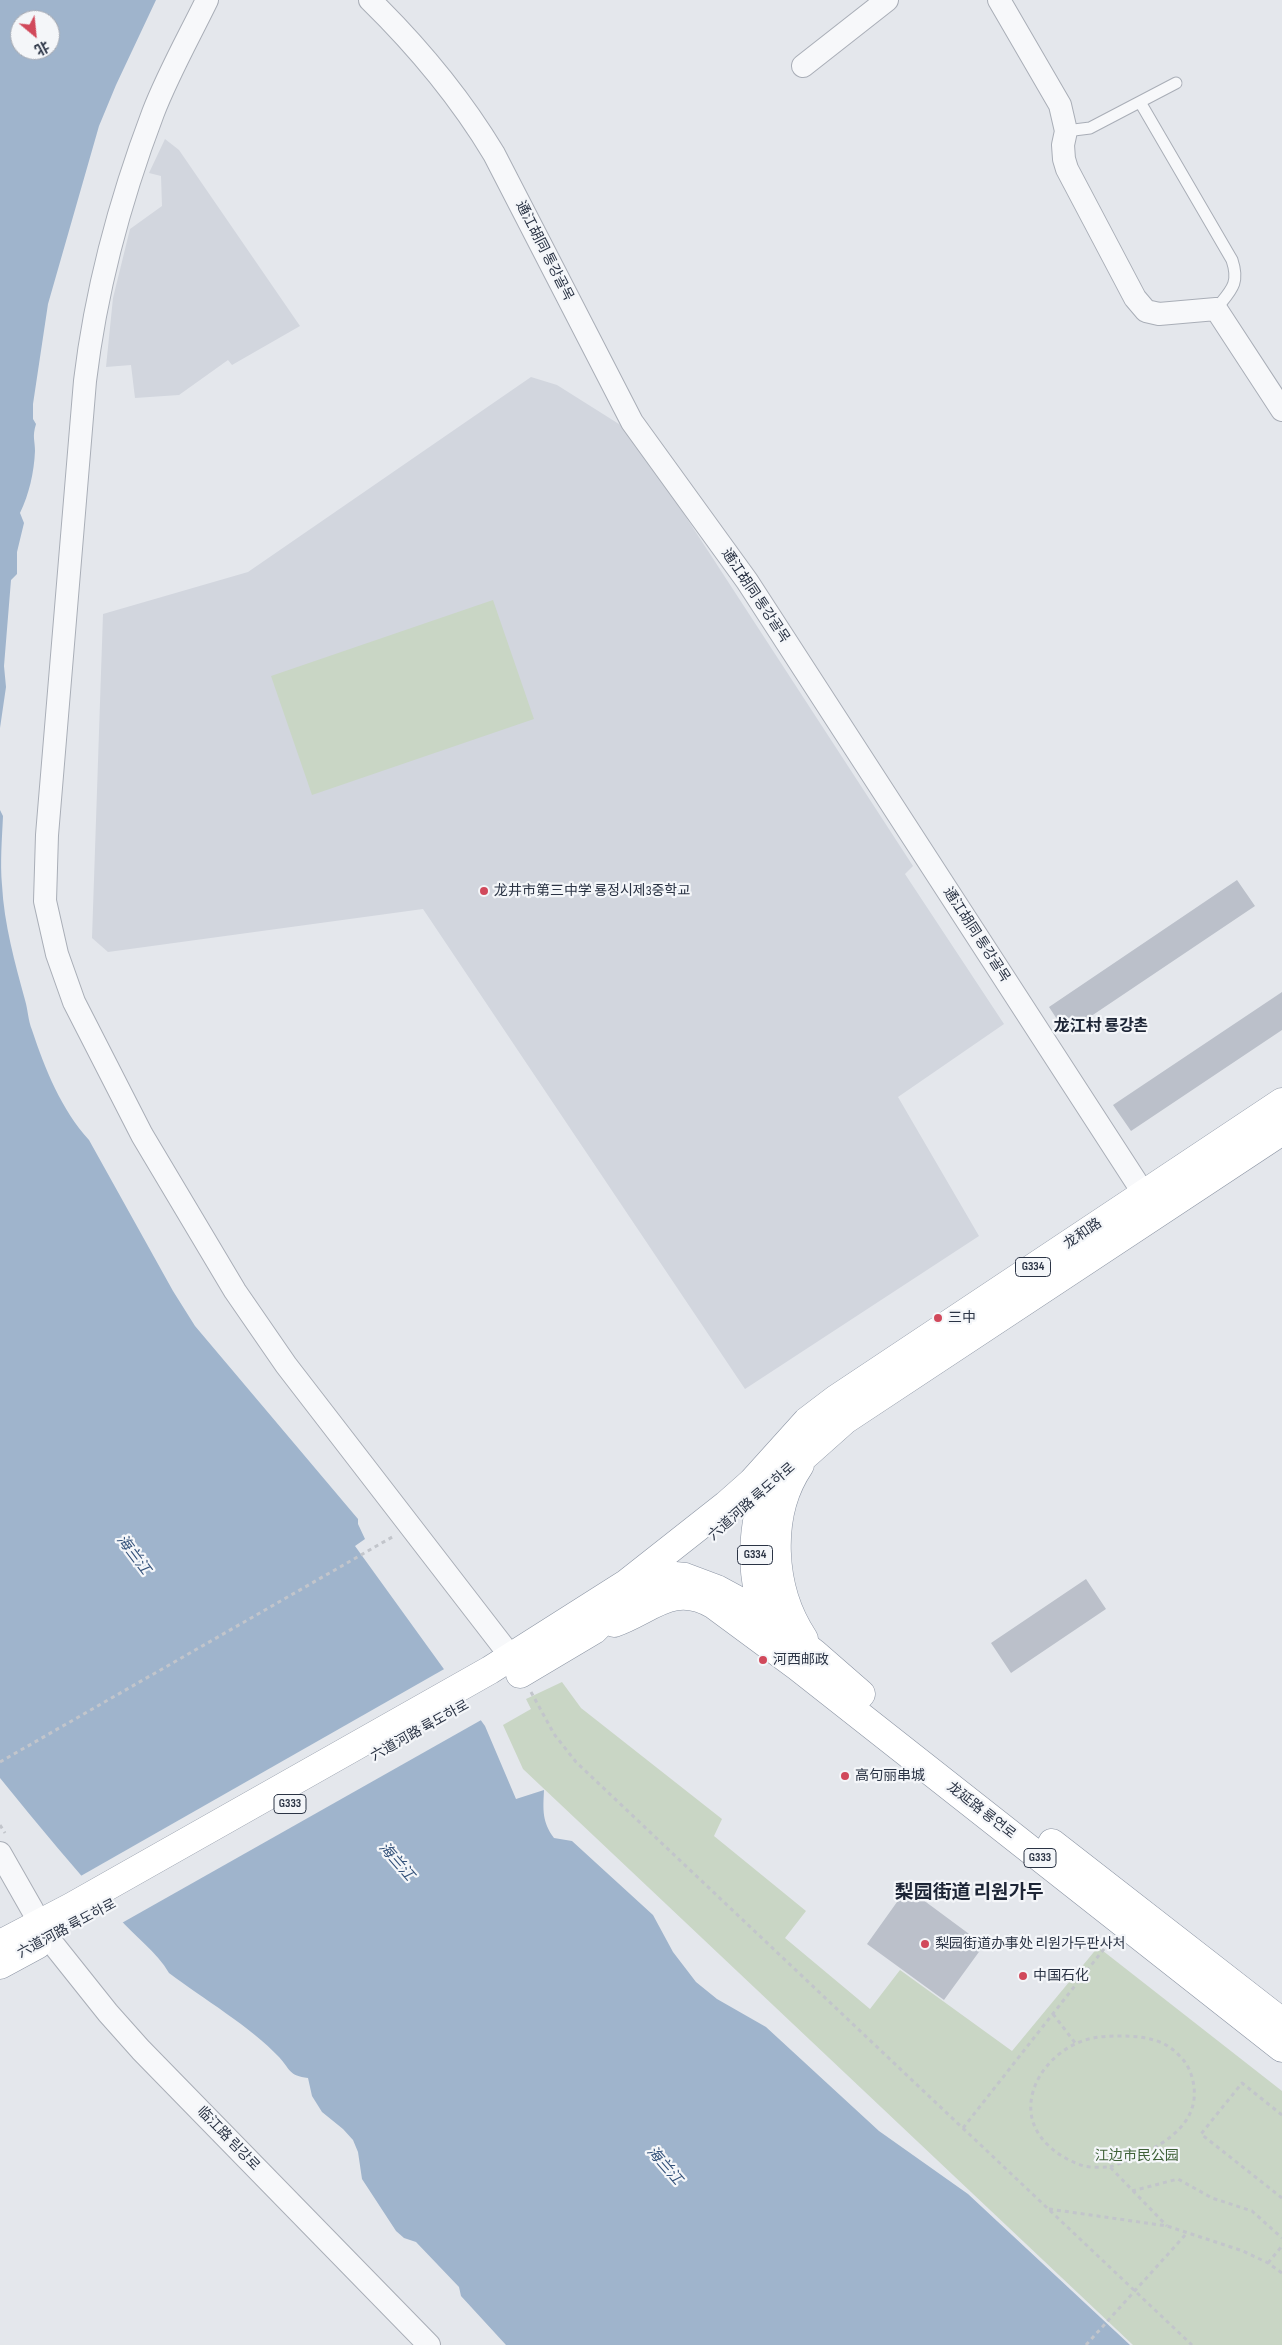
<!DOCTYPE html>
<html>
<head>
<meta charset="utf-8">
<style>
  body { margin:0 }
  #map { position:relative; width:1282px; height:2345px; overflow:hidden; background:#e4e7ec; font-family:"Sofia Sans Condensed","Noto Sans SC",sans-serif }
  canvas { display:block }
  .north { position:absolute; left:10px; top:10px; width:50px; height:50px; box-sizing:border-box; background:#f4f6f9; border:1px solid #a4a8b1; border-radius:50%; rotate:152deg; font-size:14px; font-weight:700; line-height:20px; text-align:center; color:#2b3445 }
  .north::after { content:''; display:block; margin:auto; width:18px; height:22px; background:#d1495b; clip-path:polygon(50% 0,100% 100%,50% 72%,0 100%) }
</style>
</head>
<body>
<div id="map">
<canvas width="1282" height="2345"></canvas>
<div class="north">北</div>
</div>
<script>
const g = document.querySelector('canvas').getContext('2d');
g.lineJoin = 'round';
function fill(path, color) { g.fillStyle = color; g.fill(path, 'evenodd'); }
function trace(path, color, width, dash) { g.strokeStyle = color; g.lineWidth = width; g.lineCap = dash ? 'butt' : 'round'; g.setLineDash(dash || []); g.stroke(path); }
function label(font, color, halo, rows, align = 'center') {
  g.font = font + ' "Sofia Sans Condensed","Noto Sans SC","Noto Sans KR",sans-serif'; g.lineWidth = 4.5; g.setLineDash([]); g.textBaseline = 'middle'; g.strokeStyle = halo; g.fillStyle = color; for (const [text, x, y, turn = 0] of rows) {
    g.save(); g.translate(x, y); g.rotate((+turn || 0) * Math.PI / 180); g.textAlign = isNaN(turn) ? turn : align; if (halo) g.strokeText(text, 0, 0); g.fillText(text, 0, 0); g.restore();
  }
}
const built = new Path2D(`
  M165 139 179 150 300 326 232 365 228 360 179 395 135 398 131 365 106 367 113 298 130 229 162 206 161 176 149 173Z
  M531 377 557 385 630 431 913 866 905 874 1004 1024 898 1097 979 1236 745 1389 423 909 108 952 92 938 103 614 248 572Z`);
const green = new Path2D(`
  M493 600 534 719 312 795 271 676Z
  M562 1682 581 1708 722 1819 714 1836 806 1911 785 1938 870 2009 900 1970 1012 2051 1098 1947 1282 2091V2345H1133L523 1769 503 1725 531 1709 526 1699Z`);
const water = new Path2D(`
  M0 0H156L116 85 99 126 48 304 33 404V419L36 424C32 437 35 440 35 451 34 473 29 494 20 513L24 523 17 552V574L11 580 4 666 6 687 0 728ZM20 20H50V50H20Z
  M0 810 3 816C2 839 0 862 2 885 4 924 15 963 25 1000 28 1010 28 1020 32 1030 45 1069 61 1109 89 1140L173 1291 195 1326 358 1519V1524L365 1539 355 1546 485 1726 516 1799 544 1790C543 1810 542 1822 554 1838L572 1841 653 1915 673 1952 696 1982 717 1999 766 2027 879 2131 968 2194 1130 2345H506L461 2296 459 2287 416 2242 404 2238 396 2231 362 2179 358 2152 353 2140 343 2129 322 2112 312 2096 308 2078C289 2076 290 2069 279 2057 251 2027 202 1998 169 1973 157 1952 134 1936 118 1917 77 1872 38 1825 0 1778Z`);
const pier = new Path2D(`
  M446 1668 483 1719 120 1924 79 1877Z`);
const building = new Path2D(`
  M1237 880 1255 906 1066 1033 1049 1007Z
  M1282 992V1030L1131 1131 1113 1105Z
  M1086 1579 1106 1609 1011 1673 991 1643Z
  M907 1888 984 1945 944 2000 867 1944Z`);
const path = new Path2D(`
  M531 1692 554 1734 576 1762 1192 2345
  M0 1762 394 1536
  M0 1825 5 1833
  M1053 2014 1076 2044
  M1282 2115 1242 2083 1201 2134 1282 2198
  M963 2128 1111 1940
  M1110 2167C1151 2152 1209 2128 1191 2074 1187 2061 1173 2047 1160 2042 1146 2037 1134 2036 1119 2036 1105 2036 1089 2037 1075 2044 1036 2063 1013 2112 1048 2145 1058 2155 1071 2162 1084 2166 1092 2168 1102 2167 1110 2167L1167 2226
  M1132 2191 1178 2179 1212 2198 1252 2211 1282 2238
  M1049 2209 1167 2226 1243 2251 1268 2263 1282 2273
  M1268 2263 1282 2246
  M1086 2345 1187 2233`);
const service = new Path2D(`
  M1140 102 1232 260C1240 284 1231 290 1216 309
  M1066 131 1090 128 1176 83`);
const minor = new Path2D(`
  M207 0C189 37 168 74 153 113 120 200 96 289 85 381L47 835 45 901 57 954 74 1002 142 1135 235 1291 286 1365 512 1658 519 1670
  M370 0C418 47 459 96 494 154L632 422 747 581 1144 1194
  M999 0 1060 105 1066 131 1063 145 1064 159 1067 169 1135 298 1146 311 1159 314 1216 309 1282 410
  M803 66 887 0
  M0 1853 49 1939 108 2013 141 2050 429 2345`);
const trunk = new Path2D(`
  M800 1465C766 1515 771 1590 804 1639
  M763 1493 845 1420 1282 1131
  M632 1582 665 1575 685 1577 717 1589 765 1615 814 1653 861 1694
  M614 1623C651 1610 673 1581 714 1605L798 1667 1282 2048
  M770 1624C747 1580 751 1522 770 1477
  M520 1674 594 1630 612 1612 630 1599
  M1052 1843 1282 2022
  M0 1944 71 1907 490 1670 627 1583 726 1505 752 1482 807 1421 836 1399 1282 1102
  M0 1965 37 1945`);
const markers = [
  [484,891,5,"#d1495b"],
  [938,1318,5,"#d1495b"],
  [763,1660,5,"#d1495b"],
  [845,1776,5,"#d1495b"],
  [925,1944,5,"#d1495b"],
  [1023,1976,5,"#d1495b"]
];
const shields = [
  [1033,1267,35],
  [755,1555,35],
  [290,1804,32],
  [1040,1858,32]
];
const shieldNames = [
  ["G334",1033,1267],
  ["G334",755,1555],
  ["G333",290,1804],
  ["G333",1040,1858]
];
const streetNames = [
  ["通江胡同 통강골목",544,251,63],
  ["通江胡同 통강골목",755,596,56],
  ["通江胡同 통강골목",976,935,57],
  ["龙和路",1083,1234,-34],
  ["六道河路 륙도하로",752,1502,-41],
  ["六道河路 륙도하로",420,1731,-29],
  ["龙延路 룡연로",981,1811,38],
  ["六道河路 륙도하로",67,1929,-28],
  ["临江路 림강로",228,2139,46]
];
const poiNames = [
  ["龙井市第三中学 룡정시제3중학교",494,891],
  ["三中",948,1318],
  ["河西邮政",773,1660],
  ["高句丽串城",855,1776],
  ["梨园街道办事处 리원가두판사처",935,1944],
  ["中国石化",1033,1976]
];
const parkNames = [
  ["江边市民公园",1137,2156]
];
const waterNames = [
  ["海兰江",133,1555,53],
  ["海兰江",396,1862,49],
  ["海兰江",664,2166,49]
];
const quarterNames = [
  ["龙江村 룡강촌",1101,1027]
];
const districtNames = [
  ["梨园街道 리원가두",969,1893]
];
fill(built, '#d2d6de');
fill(green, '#c9d6c5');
fill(water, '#9fb4cc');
fill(pier, '#e4e7ec');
fill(building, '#bbc0ca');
trace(service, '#a9aeb7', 13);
trace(minor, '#a9aeb7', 24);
trace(trunk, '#8b94a3', 29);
trace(path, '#c2c5cb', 3, [4, 4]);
trace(service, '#f7f8fa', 11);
trace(minor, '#f7f8fa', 22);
trace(trunk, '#fff', 28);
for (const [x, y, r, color] of markers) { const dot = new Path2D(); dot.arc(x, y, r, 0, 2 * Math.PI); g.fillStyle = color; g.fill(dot); trace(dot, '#f4f6f9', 2); }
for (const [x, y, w] of shields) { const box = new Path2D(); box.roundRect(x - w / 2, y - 9.5, w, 19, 4); g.fillStyle = '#f4f6f9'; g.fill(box); trace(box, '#2b3445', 1); }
label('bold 12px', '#2b3445', null, shieldNames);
label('14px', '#2b3445', '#f4f6f9', streetNames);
label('14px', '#2b3445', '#f4f6f9', poiNames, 'left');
label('14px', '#3f6138', '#f4f6f9', parkNames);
label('italic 15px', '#34527a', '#f4f6f9', waterNames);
label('bold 16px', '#1d2536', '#f4f6f9', quarterNames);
label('bold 19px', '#1d2536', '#f4f6f9', districtNames);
</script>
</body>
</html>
